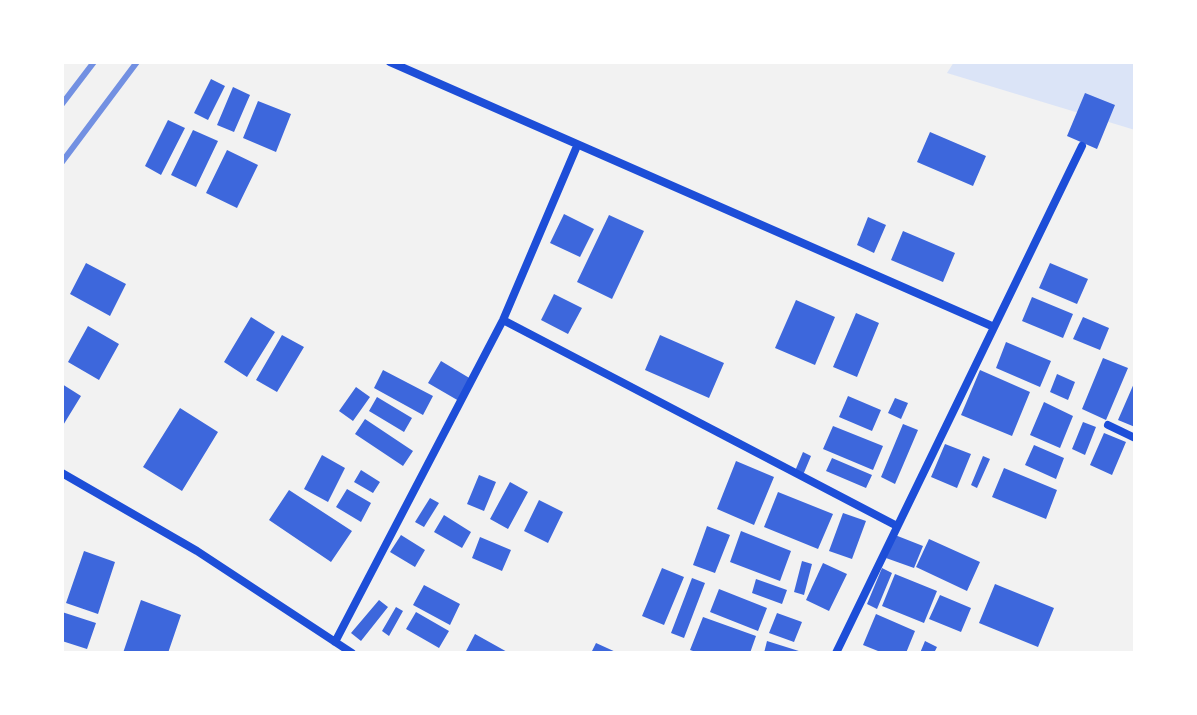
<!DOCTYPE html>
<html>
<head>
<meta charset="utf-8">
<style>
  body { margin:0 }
  #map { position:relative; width:1197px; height:715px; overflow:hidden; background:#f2f2f2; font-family:"DejaVu Sans",sans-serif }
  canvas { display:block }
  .frame { position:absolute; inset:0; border:64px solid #fff; pointer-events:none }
</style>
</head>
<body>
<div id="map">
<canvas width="1197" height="715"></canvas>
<div class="frame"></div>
</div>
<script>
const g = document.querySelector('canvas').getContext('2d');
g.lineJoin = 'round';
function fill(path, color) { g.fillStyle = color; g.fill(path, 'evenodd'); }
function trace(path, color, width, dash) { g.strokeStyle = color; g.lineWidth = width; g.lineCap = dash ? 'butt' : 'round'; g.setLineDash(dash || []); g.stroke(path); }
const green = new Path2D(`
  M954 62H1135V130L947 73Z`);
const building = new Path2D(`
  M211 79 225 86 208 120 194 113Z
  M233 87 250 95 234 132 217 125Z
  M1085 93 1115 105 1097 149 1067 136Z
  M258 101 291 114 276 152 243 138Z
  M168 120 185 128 161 175 145 166Z
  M193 130 218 141 196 187 171 175Z
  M930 132 986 156 973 186 917 162Z
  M227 150 258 165 237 208 206 193Z
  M564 214 594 229 580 257 550 243Z
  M609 215 644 231 612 299 577 282Z
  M868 217 886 225 874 253 857 245Z
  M903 231 955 253 943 282 891 260Z
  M86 263 126 284 110 316 70 294Z
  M1050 263 1088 279 1077 304 1039 288Z
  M554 294 582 308 568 334 541 320Z
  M1032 297 1073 314 1063 338 1022 321Z
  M796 300 835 317 815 365 775 348Z
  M856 313 879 323 857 377 833 367Z
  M251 317 275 332 247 377 224 362Z
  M1083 317 1109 328 1100 350 1073 339Z
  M88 326 119 344 99 380 68 362Z
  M282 335 304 347 277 392 256 380Z
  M660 335 724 363 709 398 645 370Z
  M1006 342 1051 361 1040 387 996 368Z
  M1103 358 1128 368 1106 420 1082 409Z
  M441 361 471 379 459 401 428 383Z
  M383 370 433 396 423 415 374 388Z
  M980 370 1030 392 1012 436 961 415Z
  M1057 374 1075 382 1068 400 1050 392Z
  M1135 381V427L1118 420Z
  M62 384 81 396 62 427Z
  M356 387 370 397 353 421 339 411Z
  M848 396 881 410 872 431 839 417Z
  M377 397 412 418 404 432 369 411Z
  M895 398 908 403 901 419 888 413Z
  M1044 402 1073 416 1060 448 1030 435Z
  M180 408 218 432 182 491 143 467Z
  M365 419 413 451 403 466 355 434Z
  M1083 422 1096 427 1085 455 1072 449Z
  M903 424 918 430 895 484 881 477Z
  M833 426 883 446 873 470 823 449Z
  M1104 433 1126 442 1112 475 1090 465Z
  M945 444 971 454 957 488 931 477Z
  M1034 445 1064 458 1056 479 1025 465Z
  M803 452 811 456 803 475 795 471Z
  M322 455 345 468 328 502 304 489Z
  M983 456 990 459 977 488 971 485Z
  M832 458 872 475 866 488 826 471Z
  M736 461 774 477 754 525 717 509Z
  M1004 468 1057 490 1046 519 992 497Z
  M361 470 380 482 373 493 354 482Z
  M479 475 496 482 484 511 467 504Z
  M510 482 528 492 508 529 490 519Z
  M347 489 371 503 361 522 336 507Z
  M289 490 352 531 331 562 269 520Z
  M778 492 833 514 818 549 764 527Z
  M430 498 439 503 424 527 415 522Z
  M539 500 563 512 548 543 524 531Z
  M843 513 866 521 852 559 829 551Z
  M444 515 471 532 462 548 434 532Z
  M707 526 730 535 715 573 693 565Z
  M741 531 791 551 780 581 730 562Z
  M401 535 425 550 415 567 390 552Z
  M895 535 923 546 914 568 886 558Z
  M480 537 511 550 502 571 472 558Z
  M929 539 980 562 967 591 916 567Z
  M84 551 115 562 98 614 66 603Z
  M802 561 812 564 804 595 794 592Z
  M823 563 847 574 829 611 806 600Z
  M662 568 684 577 664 625 642 616Z
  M882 568 892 573 877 609 867 604Z
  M895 574 937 591 924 623 882 606Z
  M692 578 705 583 684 638 671 633Z
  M756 579 787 590 782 604 752 593Z
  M995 584 1054 608 1038 647 979 623Z
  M424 585 460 604 450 625 413 605Z
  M719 589 767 608 758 631 710 612Z
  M940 595 971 608 961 632 929 619Z
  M141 600 181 615 168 653H123Z
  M379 600 388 607 361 641 351 633Z
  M396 607 403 611 389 636 382 631Z
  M62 612 96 623 87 649 62 641Z
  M416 612 449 631 439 648 406 629Z
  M777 613 802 622 794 642 769 633Z
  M876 614 915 631 906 653H883L863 645Z
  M703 617 756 636 750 653H699L690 650Z
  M475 634 509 653H465Z
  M767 641 802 652V653H764Z
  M925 641 937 647 934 653H920Z
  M596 643 618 653H591Z`);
const minor = new Path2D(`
  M390 62 994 327
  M503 320 897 526
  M1108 425 1135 438
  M62 473 197 551 352 653
  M335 642 503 320 577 146
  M836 653 1082 146`);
const rail = new Path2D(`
  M62 104 94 62
  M62 162 137 62`);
fill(green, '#dbe4f7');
fill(building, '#3d67dc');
trace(minor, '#1d4ed8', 8);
trace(rail, '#7290e2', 6);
</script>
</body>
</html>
